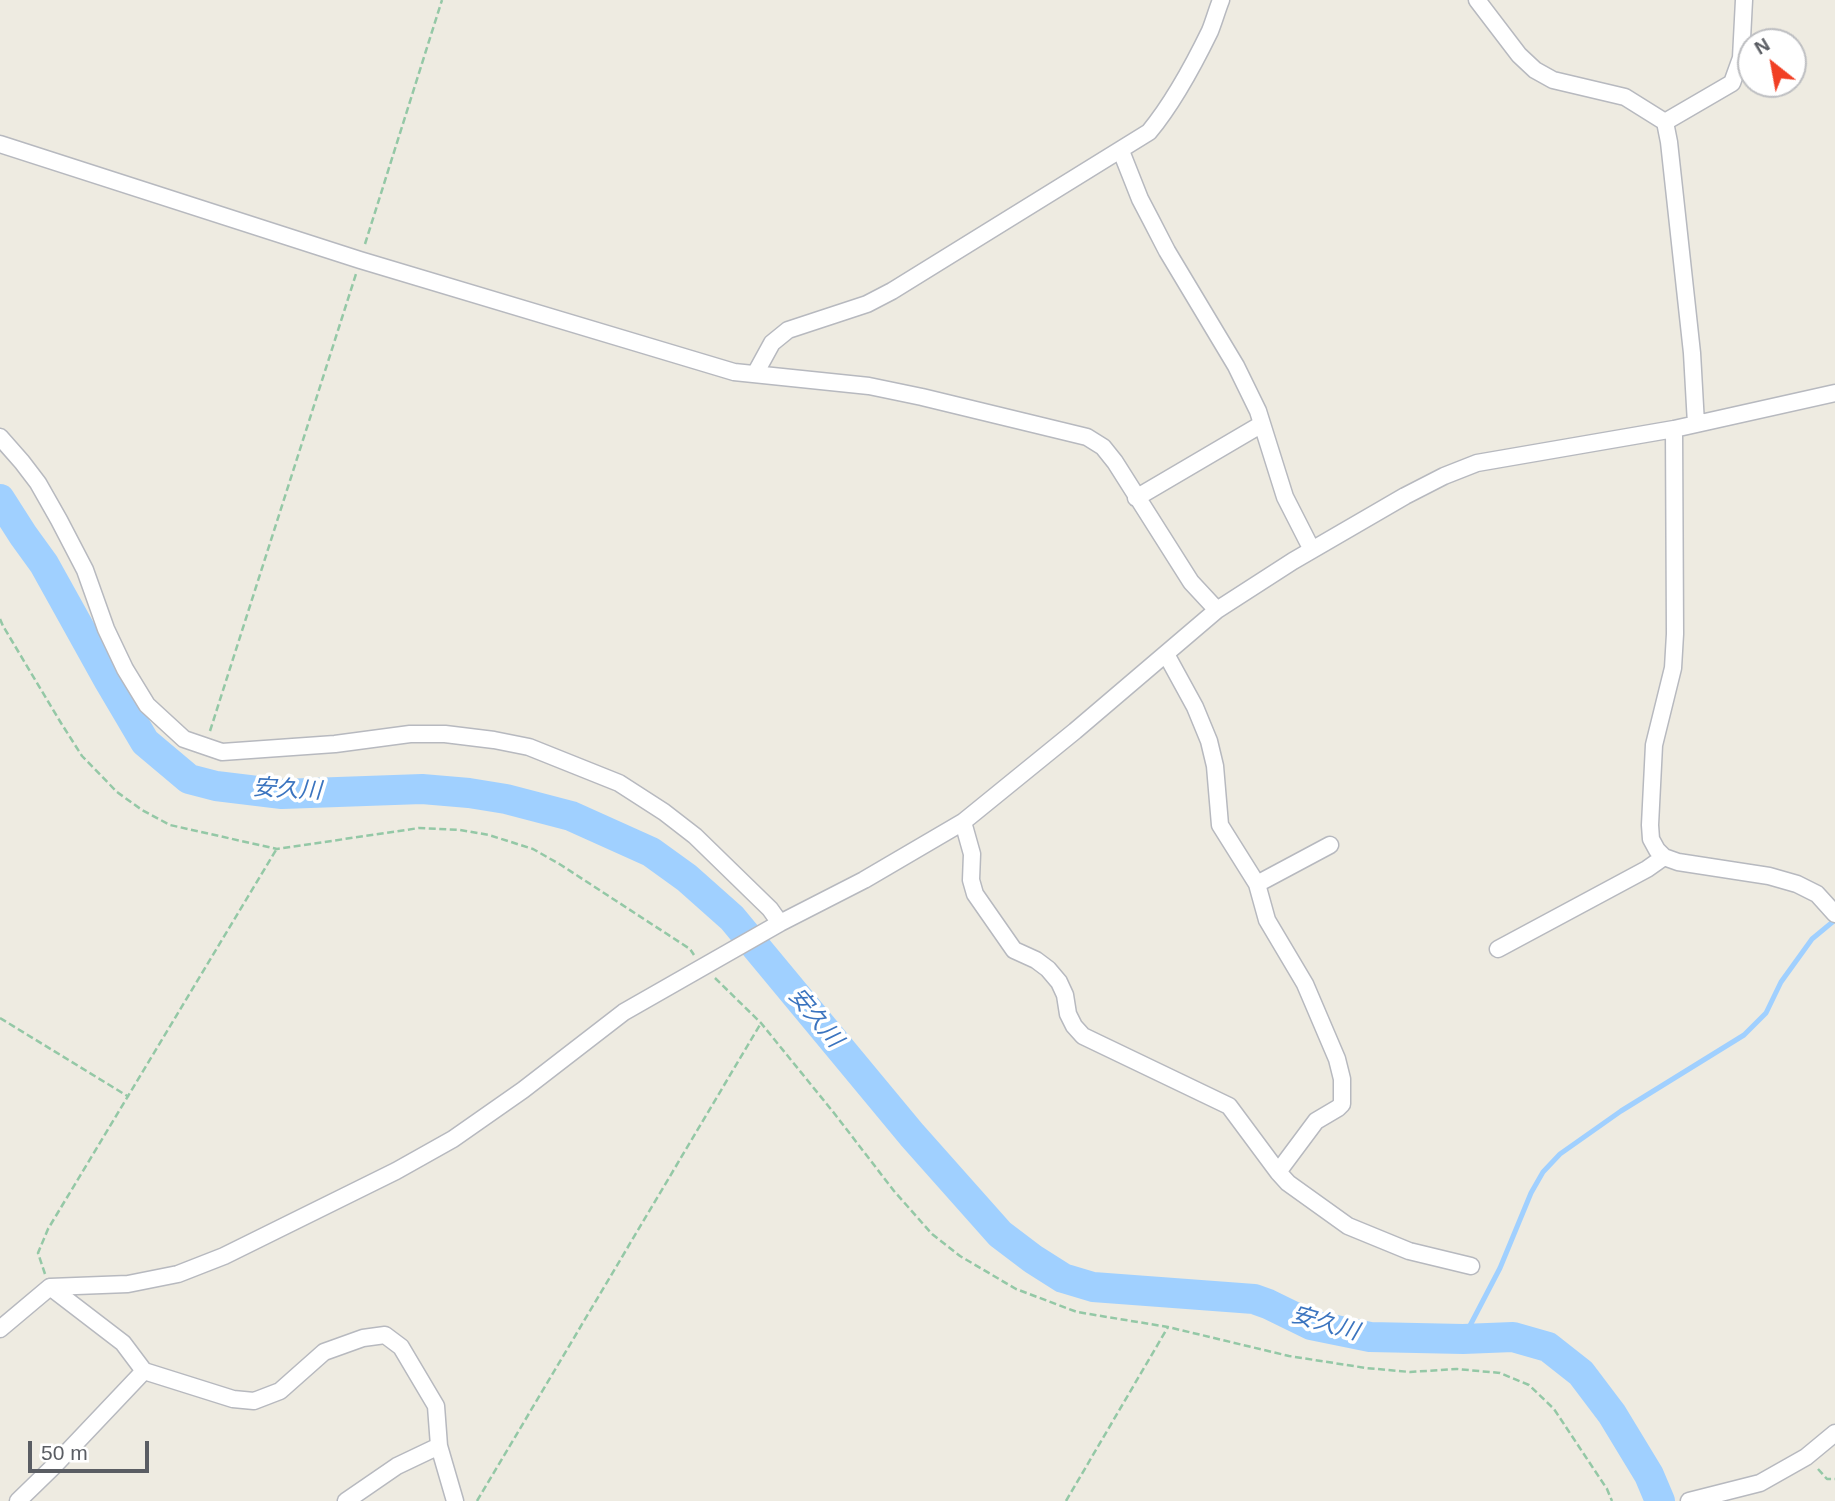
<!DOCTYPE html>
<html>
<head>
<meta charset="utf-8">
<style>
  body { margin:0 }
  #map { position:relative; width:1835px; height:1501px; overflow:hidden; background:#eeebe1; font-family:Helvetica,sans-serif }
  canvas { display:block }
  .north { position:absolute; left:1737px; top:28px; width:70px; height:70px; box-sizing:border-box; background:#fff; border:2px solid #bdbec1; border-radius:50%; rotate:329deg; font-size:19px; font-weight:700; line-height:28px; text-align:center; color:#5a5d63 }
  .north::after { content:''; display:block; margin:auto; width:24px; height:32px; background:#f13f24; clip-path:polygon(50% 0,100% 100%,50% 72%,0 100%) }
  .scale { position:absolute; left:28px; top:1441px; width:121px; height:32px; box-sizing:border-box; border:4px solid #5a5d63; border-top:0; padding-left:9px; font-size:21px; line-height:24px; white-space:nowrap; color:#5a5d63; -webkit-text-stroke:5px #fff; paint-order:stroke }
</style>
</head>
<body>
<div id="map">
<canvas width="1835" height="1501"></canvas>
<div class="north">N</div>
<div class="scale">50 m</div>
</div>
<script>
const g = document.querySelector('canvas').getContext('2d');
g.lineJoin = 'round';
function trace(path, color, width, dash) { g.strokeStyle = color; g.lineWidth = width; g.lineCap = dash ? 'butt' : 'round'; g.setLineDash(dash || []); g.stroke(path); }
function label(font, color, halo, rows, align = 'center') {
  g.font = font + ' Helvetica,"Noto Sans JP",sans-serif'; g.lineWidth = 7; g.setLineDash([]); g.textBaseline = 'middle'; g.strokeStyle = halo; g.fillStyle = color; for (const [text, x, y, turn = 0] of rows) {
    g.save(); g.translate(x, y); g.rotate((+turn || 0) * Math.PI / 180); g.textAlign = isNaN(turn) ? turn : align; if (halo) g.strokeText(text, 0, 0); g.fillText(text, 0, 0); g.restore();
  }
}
const stream = new Path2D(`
  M1463 1339 1500 1268 1531 1193 1543 1172 1560 1154 1621 1111 1744 1035 1766 1013 1781 982 1812 939 1835 920`);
const river = new Path2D(`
  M0 499 23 535 44 564 109 681 145 742 189 779 216 786 282 794 422 789 469 793 506 799 571 816 651 852 687 878 732 918 912 1135 1000 1234 1033 1259 1063 1278 1093 1287 1254 1299 1268 1304 1311 1325 1370 1337 1463 1339 1513 1337 1548 1347 1581 1373 1612 1414 1649 1475 1660 1501`);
const path = new Path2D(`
  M365 244 442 0
  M0 619 3 626 61 723 82 756 117 792 142 810 170 825 277 849 419 828 460 830 489 835 533 849 561 865 690 949 694 955
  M210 731 356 274
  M715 978 761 1023 834 1113 894 1191 932 1234 960 1256 1016 1289 1077 1312 1168 1327 1289 1356 1366 1368 1410 1372 1457 1369 1500 1373 1529 1385 1554 1409 1607 1489 1612 1501
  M0 1018 129 1097
  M45 1274 38 1253 48 1229 276 850
  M1818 1469 1827 1479H1835
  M477 1501 761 1023
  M1066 1501 1168 1327`);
const minor = new Path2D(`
  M1477 0 1519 55 1535 70 1553 80 1625 97 1665 122 1669 142 1692 353 1696 424
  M1665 122 1732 83 1741 58 1744 0
  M0 144 360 260 734 372 869 386 922 397 1087 437 1103 447 1115 462 1191 582 1217 610
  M1121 151 1140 199 1151 220 1167 251 1236 366 1258 411 1285 497 1312 550
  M755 374 772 343 788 330 867 304 892 291 1149 132C1173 103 1193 66 1210 31 1214 21 1217 10 1221 0
  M1674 429 1675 634 1673 668 1654 745 1650 825 1651 839 1657 850 1664 857 1678 862 1769 876 1797 884 1817 894 1835 914
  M0 437 22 462 38 483 59 520 85 570 106 629 125 669 147 705 184 739 222 752 335 744 410 734H445L494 740 529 747 619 783 664 812 695 836 770 909 780 923
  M1136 498 1262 424
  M1166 654 1195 707 1209 741 1215 766 1220 825 1257 884 1267 920 1305 984 1337 1059 1342 1079V1104L1338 1108 1316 1121 1278 1172
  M963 822 972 854 971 880 975 894 1014 950 1036 960 1048 969 1059 982 1065 995 1068 1014 1074 1026 1083 1036 1229 1106 1278 1172 1288 1183 1348 1226 1409 1251 1471 1266
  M1257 884 1330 845
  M1498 949 1647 869 1664 857
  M50 1287 123 1343 144 1371 233 1399 254 1401 280 1391 324 1352 363 1338 385 1335 401 1347 436 1406 439 1446 455 1501
  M0 1329 50 1287 128 1284 178 1274 224 1256 396 1171 453 1139 523 1090 624 1012 780 923 864 880 963 822 1075 731 1217 610 1293 561 1405 496 1444 476 1477 463 1674 429 1835 393
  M18 1501 54 1466 144 1371
  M346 1501 397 1466 439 1446
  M1689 1501 1760 1483 1806 1457 1835 1433`);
const waterNames = [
  ["安久川",287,790,3],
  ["安久川",815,1018,50],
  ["安久川",1325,1324,16]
];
trace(stream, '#a0d0ff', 5);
trace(river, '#a0d0ff', 30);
trace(minor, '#b7b9bf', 19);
trace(path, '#94c8a6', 2.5, [7, 3.5]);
trace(minor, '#fff', 16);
label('italic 23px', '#3b74bf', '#fff', waterNames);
</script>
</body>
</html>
